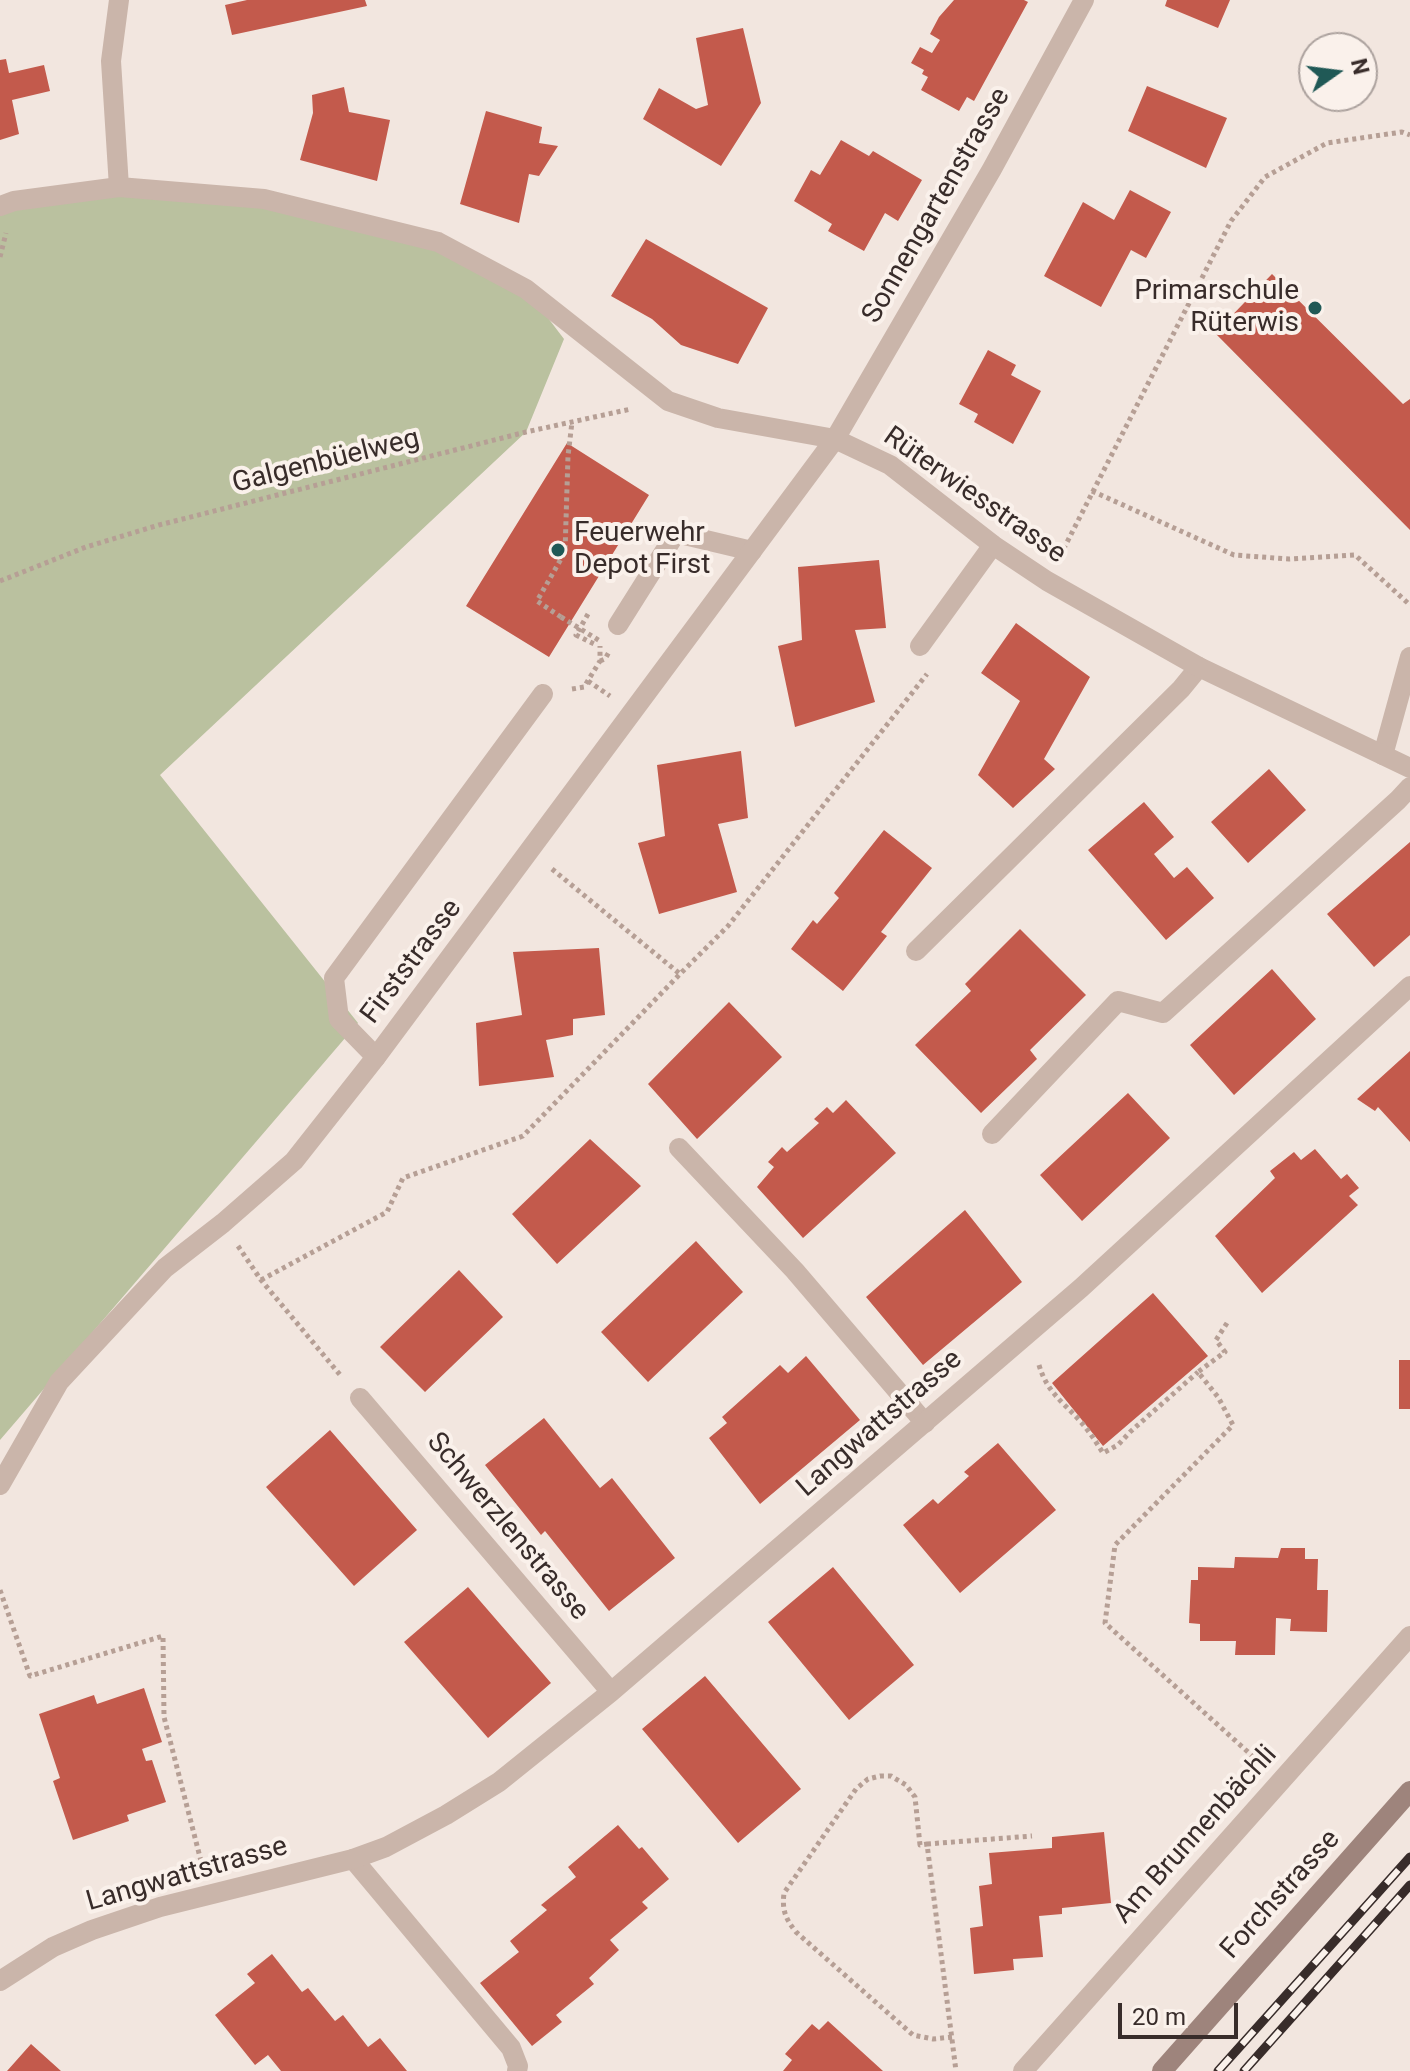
<!DOCTYPE html>
<html>
<head>
<meta charset="utf-8">
<style>
  body { margin:0 }
  #map { position:relative; width:1410px; height:2071px; overflow:hidden; background:#f2e6df; font-family:Roboto,sans-serif }
  canvas { display:block }
  .north { position:absolute; left:1298px; top:32px; width:80px; height:80px; box-sizing:border-box; background:#faf1eb; border:2px solid #aca29e; border-radius:50%; rotate:76deg; font-size:22px; font-weight:700; line-height:32px; text-align:center; color:#382c2a }
  .north::after { content:''; display:block; margin:auto; width:28px; height:36px; background:#205956; clip-path:polygon(50% 0,100% 100%,50% 72%,0 100%) }
  .scale { position:absolute; left:1118px; top:2003px; width:120px; height:36px; box-sizing:border-box; border:4px solid #382c2a; border-top:0; padding-left:10px; font-size:24px; line-height:28px; white-space:nowrap; color:#382c2a; -webkit-text-stroke:6px #faf1eb; paint-order:stroke }
</style>
</head>
<body>
<div id="map">
<canvas width="1410" height="2071"></canvas>
<div class="north">N</div>
<div class="scale">20 m</div>
</div>
<script>
const g = document.querySelector('canvas').getContext('2d');
g.lineJoin = 'round';
function fill(path, color) { g.fillStyle = color; g.fill(path, 'evenodd'); }
function trace(path, color, width, dash) { g.strokeStyle = color; g.lineWidth = width; g.lineCap = dash ? 'butt' : 'round'; g.setLineDash(dash || []); g.stroke(path); }
function label(font, color, halo, rows, align = 'center') {
  g.font = font + ' Roboto,sans-serif'; g.lineWidth = 8; g.setLineDash([]); g.textBaseline = 'middle'; g.strokeStyle = halo; g.fillStyle = color; for (const [text, x, y, turn = 0] of rows) {
    g.save(); g.translate(x, y); g.rotate((+turn || 0) * Math.PI / 180); g.textAlign = isNaN(turn) ? turn : align; if (halo) g.strokeText(text, 0, 0); g.fillText(text, 0, 0); g.restore();
  }
}
const green = new Path2D(`
  M119 187 264 199 438 242 526 289 564 339 526 432 160 775 358 1023 0 1440V206Z`);
const building = new Path2D(`
  M247 0H365L367 6 232 35 225 5Z
  M954 0H1024L1028 2 974 101 967 97 959 111 921 90 928 77 922 74 924 70 911 63 920 47 932 53 940 40 930 34 939 17Z
  M1167 0H1230L1218 28 1165 6Z
  M743 28 761 103 721 166 643 119 659 88 696 109 708 105 696 38Z
  M6 59 9 73 44 65 50 91 12 100 19 134 0 140V60Z
  M1147 86 1227 118 1206 168 1128 131Z
  M344 87 349 112 390 120 377 181 300 160 313 113 312 95Z
  M486 111 542 127 539 143 558 146 539 176 529 174 519 223 460 204Z
  M841 140 869 156 873 151 922 180 898 221 885 213 864 251 828 231 832 224 794 201 811 170 820 175Z
  M1130 190 1171 212 1146 258 1131 250 1101 307 1044 276 1083 202 1114 220Z
  M646 239 768 308 738 364 681 345 652 319 611 296Z
  M1272 274 1403 404 1410 399V530L1215 333Z
  M988 350 1016 365 1011 375 1041 391 1013 444 974 422 978 414 959 404Z
  M567 443 649 495 549 657 466 606Z
  M879 560 886 628 855 630 875 702 795 727 778 646 802 640 798 567Z
  M1016 623 1090 677 1044 759 1055 769 1013 808 978 775 1020 701 981 673Z
  M741 751 748 818 718 824 737 892 659 914 638 843 665 836 657 765Z
  M1269 769 1306 810 1248 863 1211 822Z
  M1144 802 1174 837 1154 854 1174 878 1187 867 1214 898 1166 940 1088 850Z
  M884 830 932 868 881 932 887 936 843 991 791 949 813 920 817 924 839 898 834 893Z
  M1410 842V935L1374 967 1327 914Z
  M1020 929 1086 995 1030 1050 1037 1059 981 1113 915 1045 971 991 965 984Z
  M599 948 605 1015 573 1019V1035L546 1040 554 1077 479 1086 476 1023 522 1015 513 952Z
  M1272 969 1316 1019 1234 1095 1190 1045Z
  M729 1002 782 1057 697 1139 648 1084Z
  M1410 1051V1142L1378 1107 1375 1111 1357 1099Z
  M1128 1093 1170 1138 1082 1221 1040 1175Z
  M846 1100 896 1153 803 1238 757 1187 774 1167 768 1162 782 1147 787 1152 819 1123 814 1119 827 1107 833 1113Z
  M590 1139 641 1186 557 1264 512 1214Z
  M1315 1149 1341 1179 1347 1174 1359 1188 1349 1196 1358 1205 1262 1293 1215 1236 1275 1178 1270 1171 1294 1152 1301 1160Z
  M965 1210 1022 1282 923 1365 866 1297Z
  M696 1241 743 1292 648 1382 601 1332Z
  M459 1270 503 1317 425 1392 380 1347Z
  M1153 1293 1208 1356 1103 1446 1052 1383Z
  M806 1356 860 1420 760 1504 709 1438 727 1423 722 1417 780 1365 788 1373Z
  M1399 1360H1410V1409H1399Z
  M544 1418 600 1488 612 1478 675 1558 609 1611 545 1531 541 1535 485 1465Z
  M330 1430 417 1530 354 1586 266 1487Z
  M998 1443 1056 1510 960 1593 903 1525 933 1499 938 1504 969 1476 964 1472Z
  M1281 1548H1305V1559H1318L1317 1590H1328L1327 1632 1290 1631 1291 1619 1276 1618 1275 1655H1235L1236 1641H1200V1624L1189 1623 1191 1580H1198V1567L1234 1568 1235 1557 1278 1558Z
  M833 1567 914 1665 849 1720 768 1622Z
  M468 1587 551 1683 488 1738 404 1642Z
  M705 1676 801 1789 738 1843 642 1729Z
  M144 1688 162 1742 142 1749 146 1761 152 1760 166 1802 127 1815 129 1821 73 1840 53 1781 60 1778 39 1714 94 1695 97 1704Z
  M618 1825 639 1849 642 1847 669 1879 642 1902 648 1908 610 1940 619 1950 589 1978 594 1984 556 2015 562 2022 532 2046 480 1983 519 1952 510 1941 547 1910 541 1905 576 1877 568 1867Z
  M1104 1832 1111 1903 1062 1908V1914L1039 1916 1043 1957 1013 1959 1014 1970 974 1974 970 1928 983 1926 979 1886 992 1884 989 1853 1052 1848V1837Z
  M272 1954 302 1992 308 1988 335 2021 343 2015 368 2047 380 2038 407 2071H281L268 2055 255 2065 215 2015 255 1983 247 1974Z
  M828 2021 883 2071H783L792 2060 785 2054 812 2024 819 2030Z
  M31 2044 61 2071H7Z`);
const path = new Path2D(`
  M0 257 6 233
  M1092 491 1234 555 1289 559 1355 555 1410 605
  M1060 556 1231 221 1265 177 1327 143 1402 132 1410 135
  M0 581 86 547 159 525 526 432 631 409
  M588 614 576 635 596 645
  M561 617 537 601 565 552 568 456 572 422
  M600 661 605 659 609 652
  M588 681 610 696
  M572 689 584 687 600 661V646
  M552 869 680 974 728 926 927 674
  M238 1246 261 1280 341 1376
  M261 1280 387 1212 403 1178 523 1136 680 974
  M1227 1323 1216 1340 1225 1352 1198 1372 1218 1397 1233 1425 1115 1545 1105 1623 1259 1762
  M1039 1365C1047 1392 1062 1401 1080 1421 1089 1431 1096 1442 1103 1453L1118 1445 1130 1432 1198 1372
  M0 1590 30 1676 163 1636 164 1717 202 1865
  M927 1844 1032 1836
  M952 2037 933 2039 913 2035 796 1932C785 1918 782 1910 784 1893L856 1789 868 1779 880 1776H891L906 1785 915 1797 920 1845 927 1844 956 2071`);
const service = new Path2D(`
  M618 625 676 533 752 551
  M920 646 993 545
  M1383 755 1410 657
  M916 951 1181 689 1199 667
  M376 1057 339 1019 334 978 543 694
  M992 1134 1118 1001 1163 1013 1398 800 1410 787
  M679 1148 795 1271 925 1423
  M353 1859 511 2048 518 2066 517 2071`);
const minor = new Path2D(`
  M119 187 111 61 119 0
  M0 206 14 201 119 187 264 199 438 242 526 289 668 401 718 418 835 439 890 465 993 545 1047 581 1199 667 1410 768
  M360 1398 611 1692
  M0 1485 59 1382 165 1268 223 1223 294 1161 376 1057 835 439 992 169 1084 0
  M0 1981 53 1947 92 1930 160 1907 353 1859 386 1847 446 1815 499 1782 611 1692 1081 1288 1410 986
  M1023 2071 1410 1636`);
const secondary = new Path2D(`
  M1162 2071 1410 1791`);
const rail = new Path2D(`
  M1218 2071 1410 1857
  M1244 2071 1410 1885`);
const pathBridge = new Path2D(`
  M561 617 600 641`);
const markers = [
  [1315,308,8,"#205956"],
  [558,550,8,"#205956"]
];
const streetNames = [
  ["Sonnengartenstrasse",937,206,-60],
  ["Galgenbüelweg",326,462,-14],
  ["Rüterwiesstrasse",974,496,35],
  ["Firststrasse",412,962,-53],
  ["Langwattstrasse",880,1424,-41],
  ["Schwerzlenstrasse",507,1527,50],
  ["Am Brunnenbächli",1196,1835,-48],
  ["Langwattstrasse",187,1875,-16],
  ["Forchstrasse",1281,1895,-48]
];
const poiNames = [
  ["Primarschule",1299,292],
  ["Rüterwis",1299,324],
  ["Feuerwehr",574,534,"left"],
  ["Depot First",574,566,"left"]
];
fill(green, '#bac19f');
fill(building, '#c35a4c');
trace(path, '#b69f95', 5, [4, 4]);
trace(service, '#cab5aa', 20);
trace(minor, '#cab5aa', 20);
trace(secondary, '#9e847c', 20);
trace(rail, '#382c2a', 9);
trace(rail, '#faf1eb', 6, [18]);
trace(pathBridge, '#b69f95', 5, [4, 4]);
for (const [x, y, r, color] of markers) { const dot = new Path2D(); dot.arc(x, y, r, 0, 2 * Math.PI); g.fillStyle = color; g.fill(dot); trace(dot, '#faf1eb', 3); }
label('28px', '#382c2a', '#faf1eb', streetNames);
label('28px', '#382c2a', '#faf1eb', poiNames, 'right');
</script>
</body>
</html>
